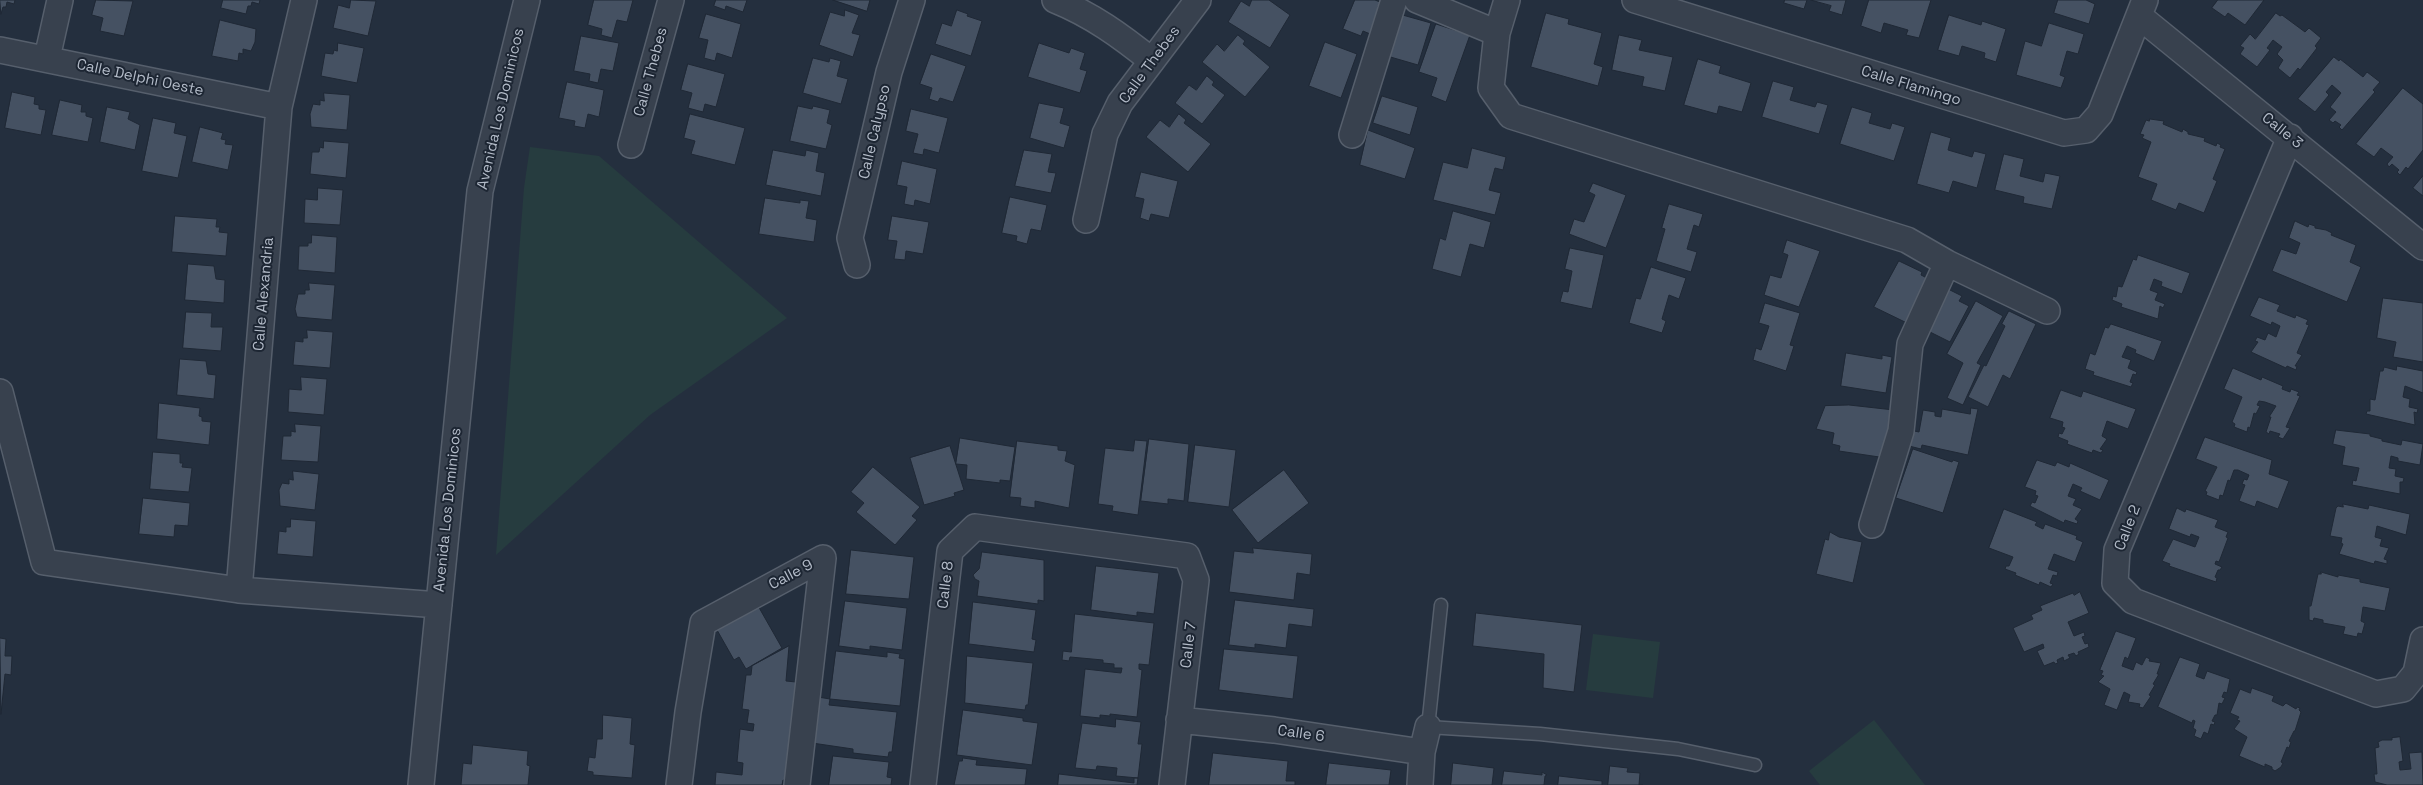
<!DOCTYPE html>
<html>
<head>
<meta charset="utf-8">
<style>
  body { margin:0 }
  canvas { display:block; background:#242f3e }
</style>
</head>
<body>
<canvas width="2423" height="785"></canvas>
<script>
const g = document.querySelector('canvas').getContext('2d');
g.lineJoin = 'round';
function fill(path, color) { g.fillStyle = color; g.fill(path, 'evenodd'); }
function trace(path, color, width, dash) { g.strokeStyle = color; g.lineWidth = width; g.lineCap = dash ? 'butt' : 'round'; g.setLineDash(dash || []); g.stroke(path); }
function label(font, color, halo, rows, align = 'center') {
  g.font = font + ' "Space Grotesk",sans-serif'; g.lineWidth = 4; g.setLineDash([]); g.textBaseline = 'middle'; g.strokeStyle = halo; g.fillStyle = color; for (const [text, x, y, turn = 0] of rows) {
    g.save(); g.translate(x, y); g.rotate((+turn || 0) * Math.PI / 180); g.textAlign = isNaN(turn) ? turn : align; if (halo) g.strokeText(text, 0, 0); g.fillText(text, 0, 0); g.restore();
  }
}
const green = new Path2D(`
  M530 147 599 156 787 318 650 415 496 555 524 188Z
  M1593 634 1660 642 1653 698 1586 690Z
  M1874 720 1925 785H1820L1809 771Z`);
const building = new Path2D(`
  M0 0H15L14 4 7 2 6 7H3L1 14Z
  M96 0 133 1 124 36 100 31 103 18 92 15Z
  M223 0H260L259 4 252 2 251 6H248L246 14 221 8Z
  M351 0 376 1 368 36 333 28 338 5 349 8Z
  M594 0H633L627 22 617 20 612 38 601 35 602 29 588 25Z
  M716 0H747L743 12 726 6 725 10 714 6Z
  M833 0H870L867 11Z
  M1252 0H1269L1290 15 1270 48 1228 22 1241 1 1249 6Z
  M1355 0H1375L1380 2 1378 7 1385 9 1375 36 1363 31 1361 36 1343 29Z
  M1785 0H1807L1804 9 1784 3Z
  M1811 0H1846L1842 15 1829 11 1831 6Z
  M1869 0H1931L1919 38 1906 35 1908 30 1884 23 1881 33 1861 26Z
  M2058 0H2086L2095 4 2089 24 2054 13Z
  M2218 0H2264L2245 25 2228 13 2225 17 2212 8Z
  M845 10 859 15 852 33 860 35 853 57 819 45 830 12 844 16Z
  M957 10 968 14 967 16 982 21 971 56 935 44 942 23 951 26Z
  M1546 13 1569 19 1568 24 1602 33 1594 64 1603 67 1598 86 1531 67Z
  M2276 13 2280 16 2282 15 2305 32 2309 28 2321 38 2315 46 2317 48 2300 70 2298 68 2290 78 2278 68 2283 60 2277 54 2282 47 2273 40 2267 48 2270 50 2257 67 2240 54 2244 48 2240 46 2250 34 2255 39Z
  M706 14 741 24 732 58 717 53 715 61 704 58 708 40 699 38Z
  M1399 14 1431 23 1418 65 1387 56Z
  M1949 15 1981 25 1982 21 2006 29 1996 62 1984 58 1985 53 1962 46 1959 56 1938 50Z
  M220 20 256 29 255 42 251 51 243 49V54L239 53 238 61 212 56Z
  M2049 23 2084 34 2078 54 2067 51 2060 75 2065 77 2061 88 2016 75 2025 41 2041 46Z
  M1436 24 1470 35 1446 102 1431 96 1437 78 1419 72Z
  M1238 35 1245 41 1243 44 1270 67 1245 97 1202 62 1217 44 1224 51Z
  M1619 35 1642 40 1639 50 1673 57 1665 91 1642 86 1644 77 1612 70Z
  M581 36 619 43 613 71 601 69 598 83 589 81 590 74 574 71Z
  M1325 42 1357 54 1341 98 1309 86Z
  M338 43 364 48 357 83 321 76 325 53 333 54 334 50 337 51Z
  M1039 43 1069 53 1071 48 1085 53 1080 69 1087 71 1080 93 1028 77Z
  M931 54 966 66 953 102 940 98 938 102 929 99 932 88 920 84Z
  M2334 57 2339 61 2340 59 2363 77 2367 72 2380 82 2373 90 2375 92 2342 130 2339 127 2341 125 2335 121 2333 123 2329 120 2336 112 2330 107 2341 93 2332 85 2326 92 2329 95 2315 112 2298 99Z
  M813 58 829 62 830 58 841 61 837 76 848 79 841 104 803 93Z
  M1698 59 1721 66 1719 73 1751 83 1742 112 1719 106 1717 114 1684 105Z
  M688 64 725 74 716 107 705 104 703 112 688 108 692 93 681 90Z
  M1207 76 1214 82 1212 85 1225 95 1202 124 1175 103 1189 85 1196 90Z
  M1773 81 1794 87 1790 100 1815 107 1817 102 1828 105 1819 134 1762 117Z
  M567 82 604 90 599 117 588 114 585 128 574 126 575 121 559 118Z
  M2403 88 2423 104V150L2408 169 2406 167 2400 175 2397 172 2399 170 2392 164 2389 167 2387 164 2393 157 2381 148 2374 157 2356 144Z
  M12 92 35 97 34 104 39 105V109L46 110 41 135 5 128Z
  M324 93 350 95 347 130 311 127 310 114 313 104 320 105V100L324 101Z
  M1382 96 1418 107 1410 135 1373 123Z
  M60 100 82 105 81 112H86V116L93 118 88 142 52 135Z
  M1039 103 1064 108 1060 123 1070 126 1064 148 1030 138Z
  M798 106 812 109 813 106 830 110 827 123 832 125 826 149 790 141Z
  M107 107 130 112 128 119 140 125 135 150 100 142Z
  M1852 107 1872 113 1869 123 1890 129 1892 123 1905 127 1894 161 1840 144Z
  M911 109 948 118 939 153 924 149 923 155 913 153 918 134 906 131Z
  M690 114 745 128 735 165 691 154 695 141 684 138Z
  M1179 114 1186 120 1184 123 1211 144 1188 172 1146 137 1160 120 1169 127Z
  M153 118 176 123 174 133 187 136 178 178 142 171Z
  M2150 119 2164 121 2163 124 2182 132 2183 129 2188 132V134L2205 138 2204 141 2216 146 2217 143 2221 145 2220 147 2225 149 2213 179 2217 181 2204 213 2179 203 2176 210 2151 200 2157 184 2138 177 2151 142 2142 138 2144 135 2140 134 2146 120 2149 121Z
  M200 127 223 133 221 139 226 140 225 144 233 145 228 170 192 162Z
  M1368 130 1415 148 1405 179 1360 165Z
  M1931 132 1951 138 1948 150 1972 157 1974 151 1986 154 1977 188 1953 181 1949 193 1917 184Z
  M324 141 349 143 346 178 310 174 312 152H319L320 147 323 148Z
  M1472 148 1506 157 1503 170 1495 168 1489 190 1501 193 1495 215 1433 200 1443 162 1467 168Z
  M773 150 805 156 806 150 819 153 816 171 825 173 821 196 766 185Z
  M1024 150 1052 154 1048 172 1056 173 1051 193 1015 186Z
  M2004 154 2024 159 2020 176 2043 182 2045 173 2060 176 2052 209 2023 203 2024 197 1995 190Z
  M902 161 937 169 930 204 915 200 914 206 904 204 907 187 897 185Z
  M1141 172 1178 181 1169 218 1151 214 1149 221 1140 218 1144 199 1135 197Z
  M2423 176V196L2413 188Z
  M1593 183 1626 195 1606 248 1569 234 1574 219 1584 222 1595 195 1589 192Z
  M318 188 343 190 340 225 304 223 305 199 317 200Z
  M1010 197 1047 205 1041 231 1031 229 1027 244 1016 241 1017 236 1002 233Z
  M765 198 800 203V200L809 201 806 218 817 220 814 242 759 234Z
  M1669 204 1703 214 1699 227 1694 225 1687 249 1697 252 1691 272 1656 261 1665 229 1662 228Z
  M1453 211 1491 222 1484 248 1470 244 1461 277 1432 269 1440 238 1445 240Z
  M175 216 217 219 216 227H220L219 232 228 233 226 256 172 252Z
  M892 216 929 222 923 254 906 251 905 260 894 259 897 241 888 240Z
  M2295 221 2308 227 2309 224 2315 226V228L2326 230 2332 233 2331 235 2356 245 2350 262 2361 267 2347 302 2272 271 2281 249 2296 254 2300 243 2289 238Z
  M312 235 337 237 335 273 298 270 299 246H308V243H311Z
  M1787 240 1820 251 1799 307 1764 295 1770 275 1781 278 1788 255 1783 253Z
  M1570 248 1604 255 1592 309 1560 302 1563 291 1568 292 1572 271 1565 269Z
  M2138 255 2190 273 2182 294 2161 286 2162 282 2154 279 2150 290 2158 293 2155 300 2165 304 2163 308 2160 306 2158 319 2121 307 2122 304 2112 300 2113 296 2116 297 2118 286 2122 287 2133 259 2136 260Z
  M1899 261 1922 272 1921 275 1931 280 1909 324 1874 307Z
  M188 264 214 266 216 279 225 280 224 303 185 300Z
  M1651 267 1686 278 1679 299 1669 295 1662 319 1666 321 1662 333 1629 323 1636 298 1640 299Z
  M309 283 335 285 332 320 297 317 295 309 298 294H305V290H309Z
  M1946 288 1962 296 1959 301 1969 306 1950 342 1928 331Z
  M2259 297 2280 305 2277 311 2295 318 2296 315 2308 320 2306 324 2309 325 2297 353 2302 355 2295 366H2297L2296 370 2287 366 2286 368 2251 352 2258 342 2255 341 2257 337 2265 340 2268 333 2276 337 2280 326 2272 322 2271 325 2250 316Z
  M2383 298 2423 303V362L2393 357 2396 342 2377 338Z
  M1976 301 2003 316 1977 363 1981 365 1963 405 1947 398 1963 363 1947 354Z
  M1765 303 1800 313 1790 345 1794 346 1786 371 1753 360 1756 348 1761 350 1769 326 1759 323Z
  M2009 311 2036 324 2010 379 2003 375 1988 407 1968 397 1984 365 1986 366 2005 326 2002 324Z
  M186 312 212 313 211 327H223L221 351 183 348Z
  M2111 324 2162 341 2154 361 2135 353 2136 350 2127 346 2122 357 2131 360 2128 368 2137 372 2136 375 2133 374 2130 382 2133 383 2131 387 2093 375 2094 372 2085 369 2090 353 2095 355 2105 327 2108 328Z
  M307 330 333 332 330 368 293 365 295 341 303 342V338H307Z
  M1846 353 1882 359V355L1892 357 1886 393 1841 386Z
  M180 359 206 361 208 374 216 375 214 399 177 395Z
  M2397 366 2423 371V393L2405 386 2403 397 2410 399 2409 407 2418 409 2417 413 2414 412 2415 425 2366 414 2367 411H2370V399L2375 400 2380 371H2383L2384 367 2396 370Z
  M2233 368 2261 380 2262 377 2283 386 2282 389 2290 392 2291 389 2299 392 2297 395 2300 396 2286 427 2290 428 2283 439 2278 437 2280 434 2270 431 2269 434 2266 432 2271 417H2269L2276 406 2265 402 2259 401 2257 405 2260 406 2256 414 2254 413 2250 428 2248 427 2247 432 2234 427 2235 424 2232 422 2242 397 2224 389Z
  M301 377 327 379 324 415 288 412 289 389 301 390Z
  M2061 390 2081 397 2083 391 2136 409 2128 429 2107 421 2102 436 2107 439 2100 449 2103 450 2101 453 2093 450 2092 453 2067 444 2068 441 2058 437 2059 433 2062 434 2065 428 2062 427 2063 422 2050 418Z
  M159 403 200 408 199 416 202 417V421L211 422 209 445 157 439Z
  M1849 405 1894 410 1886 458 1839 451 1840 446 1832 444 1834 433 1816 429 1825 406Z
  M1971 408 1978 409 1968 455 1922 445 1921 449 1909 446 1910 430 1919 432 1923 410 1935 412V416L1941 417 1942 409 1970 414Z
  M295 424 321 426 318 462 281 460 283 436H291V431L295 432Z
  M2336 430 2370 434V436L2382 439V441L2401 445 2402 440 2423 444 2420 465 2398 461V458L2391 456 2389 468 2396 469 2395 476 2404 478 2403 482H2400V494L2352 485 2353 480 2356 481 2359 468 2342 465 2345 447 2333 444Z
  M2205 437 2272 460 2269 474 2289 481 2278 509 2257 501 2255 507 2239 501 2245 485 2242 484 2244 479 2247 480 2249 475 2238 470H2234L2230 481 2228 480 2223 496 2220 495 2219 500 2206 495 2207 492 2205 491 2217 467 2196 459Z
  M960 438 1015 447 1010 481 1000 480V483L966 479 967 465 956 464Z
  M1149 439 1189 444 1184 501 1168 499V504L1141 501Z
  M1135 440 1147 441 1138 515 1112 511 1113 506 1098 504 1105 448 1133 451Z
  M1017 441 1058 446V450L1067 451 1065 461 1075 465 1069 508 1035 501V508L1020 506 1021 498 1010 497Z
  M1195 445 1236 450 1229 507 1188 502Z
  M950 446 964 490 954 493 955 496 924 505 910 458Z
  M1913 449 1952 462 1953 460 1959 462 1943 513 1896 498Z
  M153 452 180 454V463H183L182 467 192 468 189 492 150 489Z
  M2037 460 2055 466 2057 462 2069 467 2070 463 2109 480 2100 500 2080 491 2082 488 2073 484 2068 496 2076 499 2073 505 2082 509 2075 519 2078 521 2077 524 2065 520 2064 523 2030 506 2032 502 2035 503 2038 496 2035 495 2036 491 2025 487Z
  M873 467 920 507 912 516 917 520 895 545 856 512 864 503 851 492Z
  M1284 470 1309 503 1258 543 1232 510Z
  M293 471 319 474 315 510 280 506 279 490 282 483 289 484V479L293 480Z
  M143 498 190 503 188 526 175 525 174 537 139 534Z
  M2343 504 2368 509 2369 505 2410 514 2406 535 2377 526 2375 537 2382 539 2380 546 2389 548 2384 559 2387 560V564L2375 561 2374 564 2339 554 2343 544 2341 543 2342 538 2330 536 2336 508 2338 506 2343 507Z
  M2177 508 2185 512 2186 509 2218 520 2215 527 2228 532 2226 537 2228 538 2219 562 2216 561 2215 564 2222 567 2220 570H2218L2215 577 2217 578 2216 582 2169 566 2170 564 2162 561 2173 539 2195 547 2199 537 2191 534 2190 537 2169 529Z
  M2004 509 2037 522 2035 525 2043 529 2045 524 2077 536 2076 539 2083 542 2075 562 2054 554 2048 569 2058 572 2057 576 2053 575 2050 583 2053 584 2051 587 2040 582 2039 585 2015 575 2016 573 2005 569 2006 566H2009L2013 557 1989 548Z
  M291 519 316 521 313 557 277 554 279 531 286 532V527H290Z
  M1830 532 1839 537 1862 542 1853 583 1816 574 1825 539 1828 540Z
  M1253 548 1312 554 1310 575 1297 573 1294 600 1229 592 1234 551 1253 553Z
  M851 550 914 557 909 599 846 594Z
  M982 552 1044 560V601L1038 600V604L977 596 979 581 975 579 973 575 979 569Z
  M1096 566 1159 573 1154 614 1137 612V616L1091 610Z
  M2321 572 2338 577V575L2360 579V582L2390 588 2385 611 2363 607 2361 621 2365 623 2362 634 2358 633 2357 637 2343 634 2345 627 2323 623V620L2314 618 2313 621 2309 620V606H2311L2318 574H2321Z
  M2080 592 2089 613 2068 622 2074 636 2084 632 2085 636 2082 637 2085 644 2088 643 2089 647 2078 652 2079 654 2076 656 2074 653 2068 655 2070 658 2064 661 2063 657 2057 660 2058 663 2055 664 2054 662 2044 666 2037 651 2044 648 2043 644 2024 652 2013 628 2033 619 2031 615 2042 610 2040 606 2073 593 2074 595Z
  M1235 600 1314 609 1312 627 1289 624 1286 648 1255 644V648L1229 645Z
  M845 601 907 608 902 650 870 646V650L839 646Z
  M973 602 1036 610 1032 639 1036 640 1034 652 969 644Z
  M757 604 782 648 746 669 739 657 734 660 717 630 731 622 729 619Z
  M1476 613 1582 625 1574 692 1543 688 1544 654 1473 646Z
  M1075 614 1154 623 1149 665 1139 664V669L1142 670 1137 717 1110 714V716L1100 715V718L1080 716 1085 669 1121 673 1122 668H1114V664L1103 663V660L1070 657 1069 661 1062 660 1063 651 1071 652Z
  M2116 631 2136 638 2128 659 2125 657 2122 666 2133 670 2136 662 2142 665 2146 657 2150 659 2149 661 2161 663 2157 674H2159L2153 684 2155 685 2149 695 2151 696 2143 708 2139 707 2140 704 2128 702 2130 695 2124 692 2117 710 2104 705 2110 689 2098 682 2104 676 2101 675 2103 671 2100 670Z
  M0 638 6 639 5 656H12L11 675 5 674 1 714Z
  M789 646 786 681 796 682 787 781 783 780 782 785H715L716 772 742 775 743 763 737 762 740 729 753 731 754 724 747 723 749 710 742 709 746 675H751L752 666Z
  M1224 649 1298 656 1293 699 1219 690Z
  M836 651 887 657V652L900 654 899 658 905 659 900 706 830 699Z
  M967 656 1033 663 1028 705H1026L1025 710 965 703Z
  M2180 657 2200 664 2196 676 2204 679 2207 671 2230 679 2227 693 2224 692 2222 697 2225 698 2222 704 2219 703 2217 715H2215L2212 721 2215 722 2214 725 2211 724 2208 734 2204 732 2201 739 2194 736 2196 730 2193 728 2195 721 2193 720 2192 723 2158 707Z
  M2252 688 2274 696 2272 701 2283 706 2286 703 2296 709 2297 707 2300 708 2299 710 2301 712 2295 731H2294L2289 741 2291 742 2289 748 2287 747 2281 762 2283 763 2281 767 2275 771 2272 769V767L2265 764V767L2239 756 2247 737 2234 729 2240 721 2237 720 2239 717 2230 713 2240 689 2250 693Z
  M818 697 830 699 829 705 897 712 892 752H889L888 757 853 753V749L812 743Z
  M963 710 1023 718V721L1038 723 1032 765 957 755Z
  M603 715 632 718 630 744 635 745 632 778 593 775V772L587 771 589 757 595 758 597 739H602Z
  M1116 719 1141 722 1138 744H1142L1138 778 1116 776 1117 768 1097 766 1096 770 1075 768 1082 723 1115 727Z
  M2400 737 2403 761 2399 762 2400 770 2411 769 2409 753 2422 752 2423 785H2387L2375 782 2374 774H2377L2375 748 2379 747 2378 742 2382 740H2392V738Z
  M473 745 528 751 527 765 530 766 528 785H461L463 763 471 764Z
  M1213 753 1288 761 1286 781H1295V785H1209Z
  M833 756 889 762 887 777 892 778 891 785H829Z
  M963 758 977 760 976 765 1027 769 1025 785H954L959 761H962Z
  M1329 763 1391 770 1389 785H1326Z
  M1453 763 1494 768 1492 785H1451Z
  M1610 766 1628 768 1627 772 1640 773 1639 785H1643H1608Z
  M1504 771 1542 775V772L1547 775 1545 776 1544 785H1502Z
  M1059 774 1134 783V778H1138L1137 785H1058Z
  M1559 776 1602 781V785H1558Z`);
const lane = new Path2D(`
  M1441 605 1428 727 1540 734 1678 749 1755 765`);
const street = new Path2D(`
  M1055 0C1092 15 1121 36 1152 61
  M1417 0 1497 33
  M1507 0 1497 33 1491 88 1511 116 1907 240 1947 263 2047 311
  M1635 0 2064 133 2086 130 2100 114 2145 0
  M2139 16 2423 247
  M0 50 279 107
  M47 58 60 0
  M1352 135 1394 0
  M2290 137 2117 550 2115 583 2133 601 2376 694 2403 689 2416 673 2423 640
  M631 145 671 0
  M1086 220 1105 134 1120 103 1198 0
  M857 265 850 238 889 72 912 0
  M0 392 44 562 239 590 439 605
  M1872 525 1901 431 1910 344 1947 263
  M239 590 279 107 304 0
  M1179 720 1274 730 1422 752
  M421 785 480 191 527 0
  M679 785 688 712 703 623 823 558 797 785
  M923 785 950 551 975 527 1187 556 1196 580 1172 785
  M1420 785 1422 752 1428 727`);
const streetNames = [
  ["Calle Thebes",1150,65,-54],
  ["Calle Thebes",651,72,-75],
  ["Calle Delphi Oeste",140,78,12],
  ["Calle Flamingo",1911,86,17],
  ["Avenida Los Dominicos",501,109,-77],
  ["Calle 3",2282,131,39],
  ["Calle Calypso",875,132,-77],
  ["Calle Alexandria",264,294,-85],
  ["Avenida Los Dominicos",448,510,-84],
  ["Calle 2",2128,528,-69],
  ["Calle 9",791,575,-28],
  ["Calle 8",946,585,-83],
  ["Calle 7",1189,645,-83],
  ["Calle 6",1301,734,8]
];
fill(green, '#263c3f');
fill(building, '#455162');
trace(building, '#1f2835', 1);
trace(lane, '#565f6c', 15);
trace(street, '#565f6c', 28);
trace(lane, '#38414e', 12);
trace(street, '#38414e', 25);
label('15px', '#b4bcc9', '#1d2633', streetNames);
</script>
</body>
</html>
